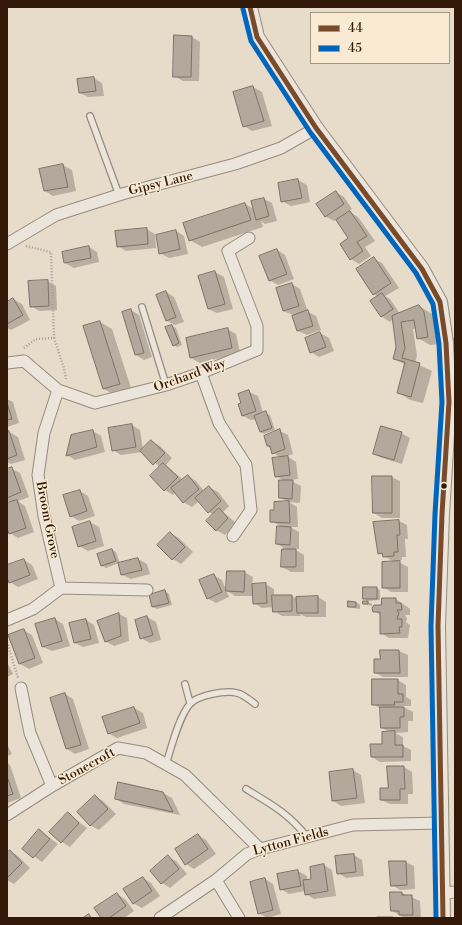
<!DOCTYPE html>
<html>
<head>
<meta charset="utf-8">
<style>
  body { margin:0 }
  #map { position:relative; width:462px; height:925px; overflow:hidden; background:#e7dbc9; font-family:"Libre Bodoni",serif }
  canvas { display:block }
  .frame { position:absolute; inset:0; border:8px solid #321907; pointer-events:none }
  .legend { position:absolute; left:310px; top:12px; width:140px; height:52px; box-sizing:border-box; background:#f8ead3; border:1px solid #a99681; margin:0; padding:5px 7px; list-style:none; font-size:12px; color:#321907 }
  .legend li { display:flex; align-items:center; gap:8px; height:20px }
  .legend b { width:20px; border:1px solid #a99681 }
</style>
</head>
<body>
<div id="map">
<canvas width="462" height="925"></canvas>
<div class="frame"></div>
<ul class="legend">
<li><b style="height:5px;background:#7a4b2a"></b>44</li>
<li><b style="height:5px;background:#0065bd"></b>45</li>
</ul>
</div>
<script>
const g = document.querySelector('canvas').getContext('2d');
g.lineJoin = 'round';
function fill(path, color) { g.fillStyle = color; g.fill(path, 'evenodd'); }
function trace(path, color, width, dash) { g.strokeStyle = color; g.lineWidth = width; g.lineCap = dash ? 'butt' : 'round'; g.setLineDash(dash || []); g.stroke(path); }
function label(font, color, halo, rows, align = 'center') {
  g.font = font + ' "Libre Bodoni",serif'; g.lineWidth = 3; g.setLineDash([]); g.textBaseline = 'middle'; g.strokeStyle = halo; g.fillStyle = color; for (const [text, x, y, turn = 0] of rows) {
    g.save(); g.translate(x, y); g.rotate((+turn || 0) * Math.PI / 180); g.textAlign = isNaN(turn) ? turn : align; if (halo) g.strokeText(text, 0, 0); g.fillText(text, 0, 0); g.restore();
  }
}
const shadow = new Path2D(`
  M192 37 200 42 199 81H183L174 76Z
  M94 78 102 83 104 96 88 97 80 93Z
  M253 87 262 92 272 126 252 131 244 126 234 93Z
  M63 165 72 170 76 191 53 196 45 191Z
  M298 180 307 185 310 202 291 206 282 201Z
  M336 192 344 197 352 209 349 211 358 217 375 241 365 247 371 256 359 264 351 259 350 239 337 219 334 221 325 216Z
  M264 199 272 203 277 221 265 224 261 221 263 227 202 247 190 240 245 204 254 209Z
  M146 229 155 234 156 248 126 251 118 246Z
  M176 231 184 236 188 254 169 258 160 253Z
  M89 247 97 252 99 262 74 268 65 263 63 252Z
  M277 250 285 255 294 279 278 285 269 280Z
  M374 259 382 263 399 288 385 296 390 299 400 314 419 306 432 314 436 320 440 344 430 345 418 338 416 328 413 329 417 356 415 363 432 371 423 403 410 400 398 392 406 365 394 359 398 347 393 319 390 322 382 317 371 302 378 297 374 294Z
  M215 272 224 277 233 309 217 313 208 309Z
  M47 281 56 286 57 310 39 311 31 306Z
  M292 284 300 289 308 312 316 316 321 330 307 335 298 331 293 315 283 311Z
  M166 292 174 297 184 322 175 325 167 321 158 296Z
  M13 299 22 304 30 320 11 330 7 328V303Z
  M131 310 139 315 152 357 144 360 136 355Z
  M100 322 112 329 132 391 116 396 104 389Z
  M172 326 176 328 182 345 177 347 173 345Z
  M227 329 236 334 240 353 200 363 191 358 187 339Z
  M320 333 329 338 334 351 319 357 311 352Z
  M249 392 258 396 263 413 270 415 275 430 264 434 260 432 256 419 251 420 243 416 242 403Z
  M7 399 13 402 19 423 7 427Z
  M132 425 140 430 143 449 151 441 160 446 172 458 166 465 183 480 188 476 196 481 204 491 209 487 218 492 229 506 223 512 236 523 225 535 216 530 214 515 209 512 199 501 192 507 183 502 176 493 173 495 165 490 151 476 160 467 142 452 121 455 113 450Z
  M93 431 101 436 105 452 75 460 67 455Z
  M280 431 288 435 293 454 287 456 296 462 298 479 290 480 301 486 300 503 289 502 297 507 298 527H290L299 532V549H294L304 555V572H291L282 567 287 550 277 544 282 527 271 521 275 511 288 502 280 497 285 481 276 476 282 458 273 453 268 446Z
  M9 432 18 437 25 460 11 464 7 462V433Z
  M401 433 410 438 402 464 382 458 374 454Z
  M12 469 20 473 29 497 18 501 25 506 34 532 18 538 10 533 7 525V504L12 503 7 500V470Z
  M391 477 400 481V518H382L374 513Z
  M80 491 88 496 95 516 79 521 71 516Z
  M399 521 407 525 408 539H405L406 557H402V560L397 561 408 567V592H391L383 587 394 562 379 553 378 543 376 542 374 522Z
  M90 522 99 527 104 546 88 551 79 546Z
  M170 533 179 538 193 552 181 564 173 559 159 545Z
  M112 550 116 552 120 564 138 559 147 564 150 574 131 579 122 575 119 563 106 568 102 566Z
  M24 560 32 565 38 579 18 587 10 582 7 574V566Z
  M244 572 253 577 252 585 265 584 274 589V596H292L297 599 318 597 326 602V617H306L300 614 301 616H282L274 611V607L262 608 254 603 253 596H235L227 591Z
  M213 575 222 580 229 597 216 603 207 598Z
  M376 588 380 590V600L368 601 364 598Z
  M165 591 169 594 172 605 157 609 153 607Z
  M396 599 410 609V615H405L407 618 406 622 410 625 408 638H389L381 633V615L374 611Z
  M349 602H356L360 605V609L353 608 349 606Z
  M368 602 372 604V606L364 604Z
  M119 614 127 618 129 641 114 646 105 641Z
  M147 617 156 622 161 640 150 643 141 638Z
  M55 619 63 624 70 646 52 651 43 647Z
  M86 620 94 625 99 643 83 647 75 643Z
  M23 630 32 635 43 663 29 669 20 664 9 635Z
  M381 651H399L408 655V677H383L375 673 381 660Z
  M7 662 13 674 7 677Z
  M398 680 406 685V697L411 700V706H402L413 712V721H408V732L395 733 403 737V746L411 750V761L380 762 372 757 383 745 390 732 382 728 381 709 373 704Z
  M65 694 73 699 89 749 75 754 67 749 51 699Z
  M134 708 143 713 147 728 117 738 108 733Z
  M7 744 12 754 7 756Z
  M7 763 10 765 21 798 7 803Z
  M404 767 412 772 413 794H408V804H390L381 800Z
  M353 770 361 775 365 803 341 806 333 801Z
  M163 793 172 798 180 815 124 804 116 799Z
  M95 796 103 801 116 814 99 830 90 825Z
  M68 814 87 828 70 847 62 842Z
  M39 830 58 844 42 862 24 849Z
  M198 835 206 840 216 854 194 869 186 864Z
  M10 851 18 856 30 868 14 884 7 880V854Z
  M354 855 362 860 364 876 346 878 338 873Z
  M168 857 176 861 187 874 170 888 162 883Z
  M405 862 414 866 415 889 400 890 392 885Z
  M324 865 332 870 336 896 314 899 306 894 305 891 289 894 281 889 278 875 298 871 307 876V881L313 880Z
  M143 878 151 883 160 896 142 908 133 903Z
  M265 879 273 884 281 914 267 918 259 913Z
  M402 893 420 901 421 918H405L392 911Z
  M117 894 125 899 134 911 124 918H102Z`);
const building = new Path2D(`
  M174 35 192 36 191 77H173Z
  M94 77 96 91 79 93 77 79Z
  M253 86 264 121 243 127 233 92Z
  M63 164 68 187 44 191 39 169Z
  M298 179 302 198 281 202 278 183Z
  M336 191 344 204 325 217 316 204Z
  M264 198 269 216 256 220 251 201Z
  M245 203 251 220 189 241 183 223Z
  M350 211 367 236 357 242 363 251 350 260 340 244 348 238 336 220Z
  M147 228 148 244 117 247 115 231Z
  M176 230 180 249 159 254 156 235Z
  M89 246 91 258 64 263 62 252Z
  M277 249 287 274 269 281 259 256Z
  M374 257 391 283 373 295 356 269Z
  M215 271 225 304 208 309 198 276Z
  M48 280 49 306 30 307 28 281Z
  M292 283 299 306 283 311 276 288Z
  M166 291 176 317 166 321 156 295Z
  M382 293 393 309 381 317 370 301Z
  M13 298 23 315 7 324V302Z
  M419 305 424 312 428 337 417 339 414 320 401 322 405 348 402 358 420 363 411 397 397 393 405 362 393 359 396 347 392 316Z
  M131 309 144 353 135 355 122 312Z
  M308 310 313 326 297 331 292 316Z
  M100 321 120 384 103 389 83 326Z
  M172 325 179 343 173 346 165 327Z
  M228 328 232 348 190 358 186 338Z
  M320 332 326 347 310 353 305 338Z
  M452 339H455V355Z
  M249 390 256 411 242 416 238 404 241 403 238 394Z
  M7 403 12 419 7 420Z
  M266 411 272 428 260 432 254 416Z
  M132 424 136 447 112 451 108 428Z
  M381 426 402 432 394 460 373 454Z
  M280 429 285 449 272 454 270 446H267L264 436Z
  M93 430 97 447 66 456 71 435Z
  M9 431 17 455 7 459V432Z
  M151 440 165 453 153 465 140 451Z
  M288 456 290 475 275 477 272 458Z
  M163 463 178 477 164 491 150 476Z
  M12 467 21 492 7 498V469Z
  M188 475 199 489 183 503 171 488Z
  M372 476H392V513H373Z
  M279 480H293L292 499 279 498Z
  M209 486 221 501 208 513 195 498Z
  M80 490 87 511 70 517 63 495Z
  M17 500 26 528 9 534 7 528V503Z
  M289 501 290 523 270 522V510H274V502Z
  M219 508 228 518 216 531 206 521Z
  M399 520 400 535H397L398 552H394V556L383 557 382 553 378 554 373 522Z
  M90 521 96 541 78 547 72 527Z
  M277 526 291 527 290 545 276 544Z
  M170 532 185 547 172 560 157 545Z
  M112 549 116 561 101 566 97 554Z
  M282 549H296V567H281Z
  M138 558 142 570 121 575 118 563Z
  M24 559 30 575 9 583 7 577V565Z
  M400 561V588H382V562Z
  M227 571H245L244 592 226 591Z
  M214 574 222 592 207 599 199 580Z
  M266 583 267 603 253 604 252 584Z
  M363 587H377V599H363Z
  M165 590 169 603 152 607 149 595Z
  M272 595H292V611L273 612Z
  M318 596V613H297L296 597Z
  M382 598H396V603H401L402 610H397L399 613 397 619H402V627H399L400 633 380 634V612H373L372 608 374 605H381Z
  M348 601 356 602V607H348Z
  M363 601H368V604H363Z
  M119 613 121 636 105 642 97 621Z
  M147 616 153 635 140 639 135 620Z
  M55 618 62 641 42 647 35 624Z
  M86 619 91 639 74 643 69 623Z
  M24 629 35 658 19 664 8 635Z
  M380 650H399L400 673H374V659H380Z
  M372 679H398V694H403V702H394L395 705H372Z
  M65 693 81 745 66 749 50 698Z
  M134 707 140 723 108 734 102 717Z
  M380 707H404V717H400V728H381Z
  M395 731V745H403V757H371L370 744H382V732Z
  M387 766H404L405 789H400V800H380V788H388Z
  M353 769 357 798 332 801 329 772Z
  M7 776 13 794 7 796Z
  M118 782 163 792 173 812 115 799Z
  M95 795 108 809 90 826 77 812Z
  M68 812 79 823 61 843 49 832Z
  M39 829 50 839 33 858 22 849Z
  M198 834 208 849 185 865 175 849Z
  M10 850 22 863 7 878V853Z
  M354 854 356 872 337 874 335 856Z
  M168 855 179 869 161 884 150 871Z
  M389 861H406L407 885 391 886Z
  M324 864 328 891 305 895 303 880 311 879 310 867Z
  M298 870 301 886 280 890 277 874Z
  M143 877 152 891 133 904 123 889Z
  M265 878 273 910 258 914 250 882Z
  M390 892H402V895H412L413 915H399V911H391Z
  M117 893 126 906 109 918H101L94 908Z
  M89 914 91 918H83Z
  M377 917H393V918H377Z`);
const path = new Path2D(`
  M26 246 51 252 54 338
  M24 348 36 339 54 338 64 368 66 379
  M7 642 18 678`);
const service = new Path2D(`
  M90 116 119 195
  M142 307 166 385
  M185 684 190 703
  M166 764C171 749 179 716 190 704 198 695 226 690 237 693 243 694 250 700 255 704
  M246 789C271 804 289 814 307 837`);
const minor = new Path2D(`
  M7 244 56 215 122 194 235 164 281 148 316 128
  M7 363 24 361 58 390 95 403 166 385 201 373 257 350V326L228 251 249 238
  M201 373 219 423 246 465 251 510 233 536
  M61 588 147 590
  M7 620 33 609 61 588 44 516 38 475 44 433 58 390
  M21 688 30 733 52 786
  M7 815 52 786 118 748 146 753 185 775 260 849
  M216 880 239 918
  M443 893 455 892
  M160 918 216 880 247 854 260 849 353 825 441 823`);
const tertiary = new Path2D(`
  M250 7 257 37 316 128 422 269 440 302 446 343 449 402 442 514 438 626 443 918`);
const bus1 = new Path2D(`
  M250 7 257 37 316 128 422 269 440 302 446 343 449 402 442 514 438 626 443 918`);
const bus2 = new Path2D(`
  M243 9 251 41 310 132 416 273 433 304 439 344 442 402 435 514 431 626 436 918`);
const markers = [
  [444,486,3.5,"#321907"]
];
const streetNames = [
  ["Gipsy Lane",161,184,-14],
  ["Orchard Way",190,376,-20],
  ["Broom Grove",47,520,79],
  ["Stonecroft",87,767,-29],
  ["Lytton Fields",291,842,-15]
];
fill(shadow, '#0003');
fill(building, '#b2a89b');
trace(building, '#7c7166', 1);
trace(service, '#968c7f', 8);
trace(minor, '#968c7f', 13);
trace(tertiary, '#968c7f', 16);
trace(path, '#a7a097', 2.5, [1, 2]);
trace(service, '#ebe5dc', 5.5);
trace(minor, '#ebe5dc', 11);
trace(tertiary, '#ebe5dc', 14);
trace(bus1, '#7a4b2a', 5);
trace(bus2, '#0065bd', 5);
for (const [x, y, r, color] of markers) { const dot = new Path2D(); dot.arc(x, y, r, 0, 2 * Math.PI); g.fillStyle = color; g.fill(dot); trace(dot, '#f8ead3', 1.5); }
label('13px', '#321907', '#f8ead3', streetNames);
</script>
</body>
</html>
